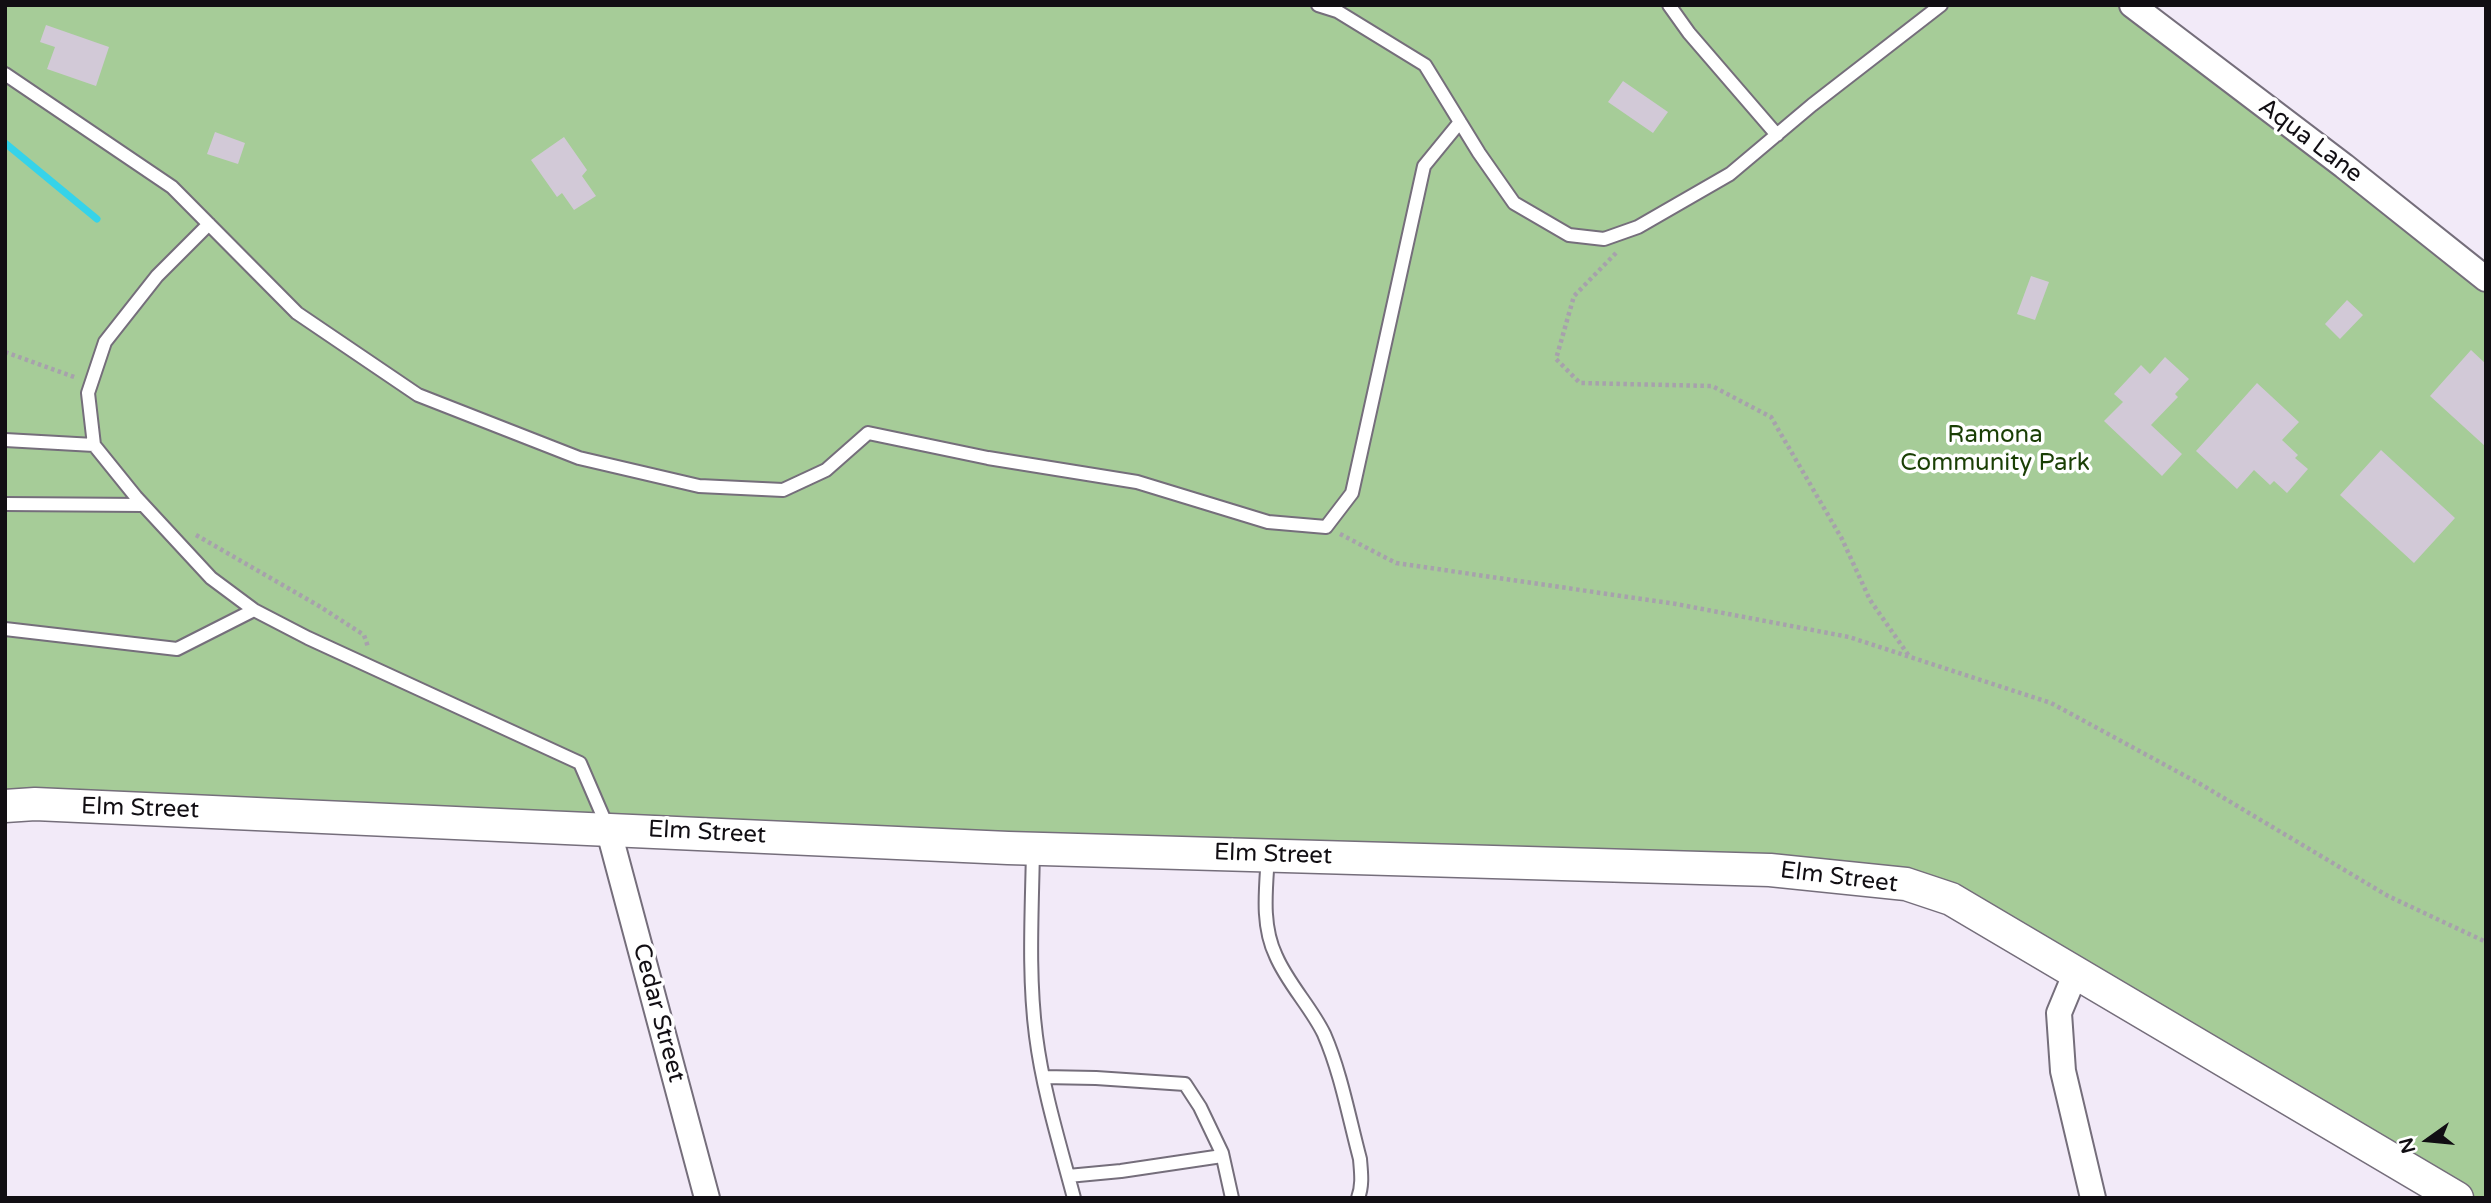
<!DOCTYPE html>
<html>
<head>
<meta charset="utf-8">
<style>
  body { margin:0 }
  #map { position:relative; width:2491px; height:1203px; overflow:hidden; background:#f2eaf8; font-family:"Varela Round",sans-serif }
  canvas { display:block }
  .frame { position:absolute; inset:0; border:7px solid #110e13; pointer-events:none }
  .north { position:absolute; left:2393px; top:1105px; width:70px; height:70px; -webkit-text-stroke:5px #fff; paint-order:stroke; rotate:255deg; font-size:19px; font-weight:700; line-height:28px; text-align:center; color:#110e13 }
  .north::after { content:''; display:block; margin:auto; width:24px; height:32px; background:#110e13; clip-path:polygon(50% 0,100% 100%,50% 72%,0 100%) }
</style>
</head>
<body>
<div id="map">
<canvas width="2491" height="1203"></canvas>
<div class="frame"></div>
<div class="north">N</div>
</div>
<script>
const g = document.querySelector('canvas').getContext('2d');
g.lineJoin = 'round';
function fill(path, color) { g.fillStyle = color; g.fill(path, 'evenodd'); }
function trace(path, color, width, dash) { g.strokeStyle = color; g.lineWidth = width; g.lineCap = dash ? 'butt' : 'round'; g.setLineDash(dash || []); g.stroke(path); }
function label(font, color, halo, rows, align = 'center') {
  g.font = font + ' "Varela Round",sans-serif'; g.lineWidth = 7; g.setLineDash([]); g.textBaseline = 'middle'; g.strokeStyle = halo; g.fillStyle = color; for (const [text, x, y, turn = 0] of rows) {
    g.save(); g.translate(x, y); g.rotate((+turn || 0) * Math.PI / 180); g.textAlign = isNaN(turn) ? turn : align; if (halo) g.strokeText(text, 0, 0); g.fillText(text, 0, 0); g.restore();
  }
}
const green = new Path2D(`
  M5 5H2154L2486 279V1198H2459L1905 884 5 806Z`);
const stream = new Path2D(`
  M5 143 97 219`);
const building = new Path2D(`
  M46 25 109 47 96 86 47 69 55 47 40 42Z
  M1623 81 1668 112 1653 133 1608 102Z
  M215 132 245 143 238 164 207 154Z
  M564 137 587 170 582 176 596 196 574 210 562 193 557 197 531 160Z
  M2031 276 2049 282 2035 320 2017 314Z
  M2347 300 2363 315 2340 339 2325 324Z
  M2471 350 2486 364V447L2430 396Z
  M2165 357 2189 379 2175 394 2178 397 2151 425 2182 454 2162 476 2104 421 2123 402 2114 394 2141 365 2150 374Z
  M2257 383 2299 422 2282 440 2298 455 2295 458 2308 469 2287 493 2274 481 2270 485 2254 470 2237 489 2196 451Z
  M2381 450 2455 518 2414 563 2340 495Z`);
const path = new Path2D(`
  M1616 253 1574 296 1556 359 1580 383 1712 386 1771 417 1842 539 1870 600 1909 656
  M5 352 77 378
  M1340 534 1396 563 1676 604 1849 637 2051 703 2202 785 2388 896 2486 942
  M196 535 319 606 364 635 368 647`);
const service = new Path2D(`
  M1318 5 1337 11 1425 65 1479 153 1514 203 1569 235 1604 239 1638 227 1730 174 1812 105 1941 5
  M1669 5 1689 33 1777 135
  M5 74 172 187 297 313 418 395 579 458 699 486 783 490 826 470 868 433 988 458 1137 482 1268 522 1326 527 1352 493 1424 166 1460 122
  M5 440 94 445 136 497 211 578 254 610 308 638 580 763 608 828
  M94 445 88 393 105 342 157 276 209 224
  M5 504 143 505
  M5 629 177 649 254 610
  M1033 849C1032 911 1028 974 1036 1036 1043 1091 1060 1145 1074 1198
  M1268 855C1266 889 1261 925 1276 956 1288 984 1311 1007 1324 1034 1341 1073 1349 1118 1360 1159 1361 1172 1363 1185 1358 1198
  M1043 1077 1096 1078 1185 1084 1200 1107 1222 1153 1232 1198
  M1068 1176 1121 1171 1222 1156`);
const minor = new Path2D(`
  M2132 5 2344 166 2486 279
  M608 828 707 1198
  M2076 972 2059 1013 2063 1071 2093 1198`);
const tertiary = new Path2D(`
  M5 806 35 804 1008 848 1770 870 1906 884 1951 899 2457 1198`);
const streetNames = [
  ["Aqua Lane",2310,141,37],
  ["Elm Street",140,809,2],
  ["Elm Street",707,833,3],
  ["Elm Street",1273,855,2],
  ["Elm Street",1839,878,7],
  ["Cedar Street",658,1013,75]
];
const parkNames = [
  ["Ramona",1995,436],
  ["Community Park",1995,464]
];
fill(green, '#a6cc98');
trace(stream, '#36d3e9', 7);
fill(building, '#d2c9d7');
trace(service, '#756e7b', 16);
trace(minor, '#756e7b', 28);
trace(tertiary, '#756e7b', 35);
trace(path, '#a7a1ac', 4.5, [3.5, 3.5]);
trace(service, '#fff', 12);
trace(minor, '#fff', 24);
trace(tertiary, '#fff', 32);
label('24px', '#110e13', '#fff', streetNames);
label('24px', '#1a3f05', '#fff', parkNames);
</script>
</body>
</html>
